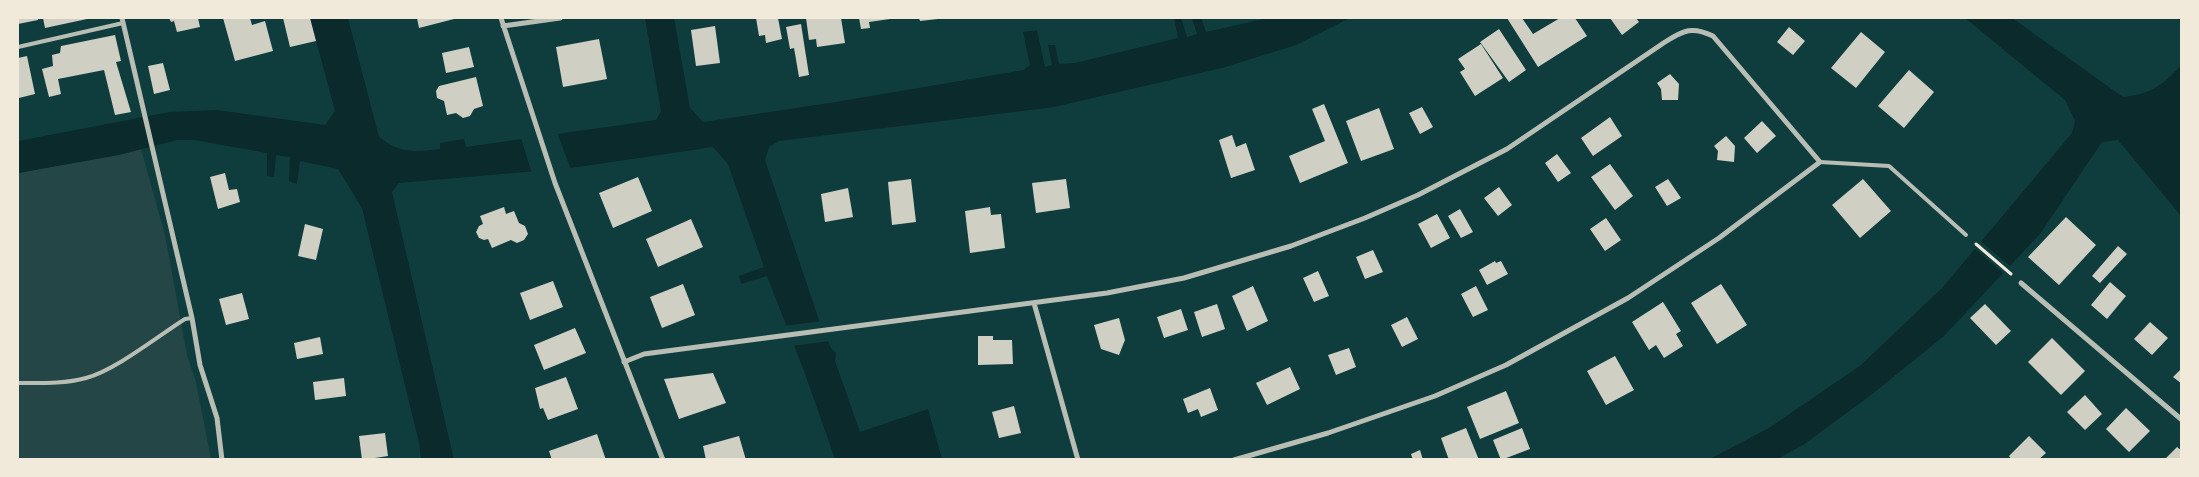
<!DOCTYPE html>
<html>
<head>
<meta charset="utf-8">
<style>
  body { margin:0 }
  #map { position:relative; width:2199px; height:477px; overflow:hidden; background:#0f3d3e; font-family:Lato,sans-serif }
  canvas { display:block }
  .frame { position:absolute; inset:0; border:19px solid #f1e9da; pointer-events:none }
</style>
</head>
<body>
<div id="map">
<canvas width="2199" height="477"></canvas>
<div class="frame"></div>
</div>
<script>
const g = document.querySelector('canvas').getContext('2d');
g.lineJoin = 'round';
function fill(path, color) { g.fillStyle = color; g.fill(path, 'evenodd'); }
function trace(path, color, width, dash) { g.strokeStyle = color; g.lineWidth = width; g.lineCap = dash ? 'butt' : 'round'; g.setLineDash(dash || []); g.stroke(path); }
const green = new Path2D(`
  M141 149 165 235 187 355 196 382 211 459 18 460V173Z`);
const water = new Path2D(`
  M310 18H348L379 137C401 154 414 152 440 149V143L464 139 466 147 656 120 661 111 645 18H674L690 108 703 122 836 102 1024 70 1030 65 1023 32 1037 30 1045 67 1052 65 1048 45H1055L1059 64 1075 63 1178 38 1174 18H1181L1187 37 1197 34 1192 18H1201L1206 32 1268 18H1350L1296 45 1222 68 1054 107 779 141 769 147 765 160 819 320 831 348 836 353 835 361 860 432 928 409 942 459H835L804 371 767 276 741 284 739 276 764 267 728 164 713 147 571 168 399 183 392 192 454 460 421 459 419 443 362 208 338 169 300 161 297 184 289 181 290 157 276 155 274 177 267 176V153L194 140H177L119 155 18 173V141L170 112 217 110 325 125 335 111Z
  M1965 18H2012L2123 97C2149 95 2165 84 2181 65V216L2118 140 2102 142 2040 234 1944 336 1871 395 1803 445 1777 459 1708 460 1769 428 1861 365 1943 287 2072 133 2075 121 2065 100Z`);
const pier = new Path2D(`
  M557 132 571 170 532 174 521 138Z
  M1979 240 2011 267 2004 274 1973 247Z
  M822 321 831 341 791 346 783 326Z`);
const building = new Path2D(`
  M18 18H38V20L18 24Z
  M43 18H86L87 19 45 28Z
  M169 18H198L200 27 177 32 174 21 171 22Z
  M223 18H250L252 25 265 21 273 51 235 61Z
  M283 18H310L316 41 290 47Z
  M417 18H458L419 28Z
  M756 18H778L782 39 766 43 765 35 759 36Z
  M806 18H841L845 43 817 47 816 39 809 40Z
  M859 18H890V19L869 22 870 28 861 29Z
  M919 18H938V19L920 21Z
  M1507 18H1522L1533 34 1560 18H1575L1587 36 1538 67Z
  M1610 18H1636L1639 22 1622 35Z
  M801 24 809 75 799 77 794 48 790 49 786 27Z
  M715 26 720 63 696 66 691 30Z
  M1789 27 1805 41 1793 55 1777 42Z
  M1499 29 1526 70 1509 82 1480 42Z
  M1861 32 1885 52 1856 88 1831 68Z
  M115 35 121 61 116 62 131 112 115 115 104 70 58 79 61 94 49 97 42 69 53 66 52 55 60 53 61 46Z
  M599 39 607 79 563 87 556 47Z
  M1481 44 1503 78 1475 96 1460 72 1465 69 1458 59Z
  M469 47 474 67 446 73 442 53Z
  M27 56 35 94 19 98 18 58Z
  M163 63 170 90 154 94 148 66Z
  M1909 70 1934 92 1904 128 1878 106Z
  M1670 74 1679 84 1678 100H1662L1661 89 1657 83Z
  M476 77 483 106 474 109 470 116 463 118 456 113 447 115 444 101 437 98 436 91 439 86Z
  M1324 104 1348 163 1300 183 1289 156 1325 141 1312 109Z
  M1422 107 1433 127 1420 134 1409 113Z
  M1379 108 1394 149 1361 161 1346 121Z
  M1610 117 1622 136 1593 156 1581 138Z
  M1762 121 1776 136 1757 153 1744 138Z
  M1232 135 1236 147 1246 143 1255 170 1231 178 1219 140Z
  M1726 136 1735 146 1734 162 1717 160 1718 151 1714 146Z
  M1557 154 1571 173 1558 182 1545 163Z
  M1610 164 1633 196 1615 210 1591 177Z
  M225 173 229 190 237 189 240 202 218 209 210 177Z
  M638 177 652 211 613 228 599 193Z
  M911 179 916 222 892 225 888 182Z
  M1066 179 1070 208 1036 213 1032 183Z
  M1668 179 1681 198 1667 206 1655 187Z
  M1863 179 1891 211 1860 238 1832 205Z
  M1499 187 1512 205 1498 216 1484 198Z
  M848 188 853 217 825 222 821 194Z
  M504 207 506 214 514 211 519 223 525 226 528 234 524 240 517 243 511 240 492 248 488 239 484 240 479 238 476 232 479 226 483 224 480 216Z
  M990 207 991 215 1001 214 1005 248 970 253 965 211Z
  M1460 209 1473 232 1461 238 1448 216Z
  M1437 214 1450 238 1431 248 1418 224Z
  M2066 217 2096 245 2059 285 2028 257Z
  M1606 218 1621 240 1605 251 1590 229Z
  M691 219 703 247 658 267 646 239Z
  M305 224 323 229 316 260 298 256Z
  M2118 246 2127 254 2100 283 2092 276Z
  M1373 250 1383 272 1365 279 1356 257Z
  M1495 261 1496 263 1501 261 1508 274 1487 285 1479 270Z
  M1318 271 1329 296 1314 302 1303 278Z
  M553 281 563 307 530 320 520 293Z
  M2110 282 2126 296 2107 319 2091 305Z
  M683 284 695 315 662 328 650 297Z
  M1721 284 1747 325 1717 344 1691 303Z
  M1253 286 1268 321 1247 331 1232 296Z
  M1476 286 1488 310 1473 317 1461 294Z
  M242 293 249 319 226 325 219 299Z
  M1663 302 1681 331 1676 334 1683 346 1664 358 1656 345 1649 350 1632 322Z
  M1217 304 1225 329 1202 337 1194 312Z
  M1985 304 2011 331 1996 345 1970 318Z
  M1181 309 1188 330 1164 338 1157 317Z
  M1407 317 1418 339 1402 347 1391 325Z
  M1119 318 1125 340 1119 355 1101 349 1094 325Z
  M2150 322 2168 338 2152 355 2134 339Z
  M575 328 586 353 544 370 534 345Z
  M978 336H993V340H1012L1013 364 978 365Z
  M320 337 323 354 297 359 294 343Z
  M2052 338 2085 371 2061 395 2028 362Z
  M1349 348 1356 367 1336 375 1328 355Z
  M1615 356 1634 390 1606 405 1587 371Z
  M1290 367 1300 389 1267 405 1256 383Z
  M2182 368V384L2173 377Z
  M713 373 726 403 679 419 664 379Z
  M566 377 578 409 548 420 543 408 540 409 535 388Z
  M344 378 346 396 315 400 313 382Z
  M1210 388 1218 410 1201 417 1198 409 1188 413 1183 399Z
  M1506 391 1519 423 1480 439 1467 407Z
  M2085 395 2102 414 2085 430 2067 412Z
  M1014 406 1021 433 999 438 992 412Z
  M2126 408 2150 431 2129 452 2106 429Z
  M1466 428 1479 460H1449L1441 438Z
  M1522 428 1530 449 1501 460 1493 440Z
  M385 433 388 456 362 460 359 436Z
  M597 434 606 460H552L549 451Z
  M739 436 746 460H706L703 446Z
  M2029 436 2046 453 2038 460H2012L2009 456Z
  M2177 447 2182 451V460H2164Z
  M1420 450 1423 460H1413L1411 454Z`);
const path = new Path2D(`
  M1976 244 2011 274`);
const service = new Path2D(`
  M18 47 123 23
  M1820 162 1889 166 1966 235
  M18 383C40 383 65 384 86 378 116 370 158 336 185 319L192 318`);
const minor = new Path2D(`
  M122 18 192 318 200 365 217 418 222 460
  M501 18 555 183 663 460
  M503 26 560 18
  M2021 283 2182 420
  M1034 303 1078 460
  M624 362 644 354 1107 293 1184 278 1291 246 1365 218 1418 195 1507 149 1665 42C1684 30 1692 26 1713 36L1820 162 1719 238 1628 298 1506 365 1435 396 1328 433 1234 460`);
fill(green, '#244646');
fill(water, '#0a2a2b');
fill(pier, '#0f3d3e');
fill(building, '#cfcfc3');
trace(path, '#f1e9da', 3);
trace(service, '#b8beb3', 4);
trace(minor, '#b8beb3', 5);
</script>
</body>
</html>
